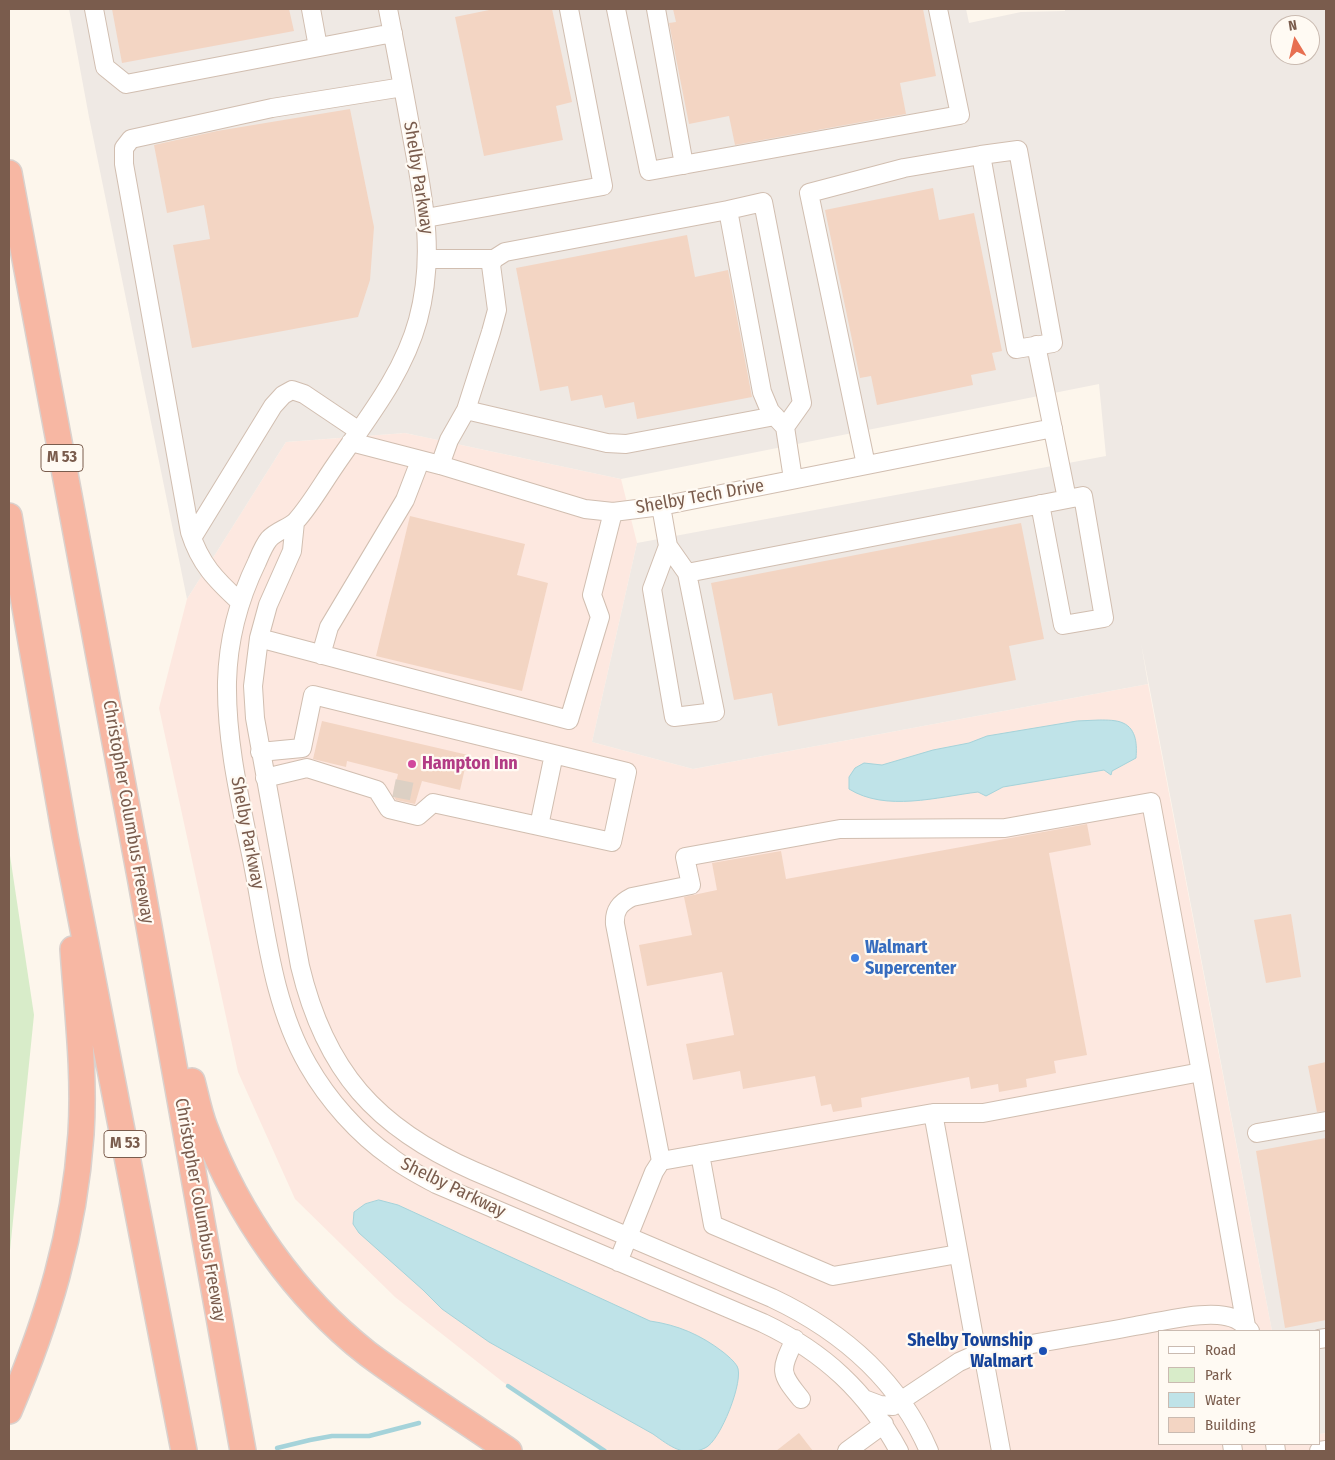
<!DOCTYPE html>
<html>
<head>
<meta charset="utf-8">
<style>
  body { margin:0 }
  #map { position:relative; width:1335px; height:1460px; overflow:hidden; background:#fdf6ec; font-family:"Fira Sans Condensed",sans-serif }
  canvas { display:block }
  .frame { position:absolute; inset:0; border:10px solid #7a5c4d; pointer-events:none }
  .legend { position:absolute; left:1158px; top:1330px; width:162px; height:115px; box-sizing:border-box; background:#fffaf3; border:1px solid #cabbb1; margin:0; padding:6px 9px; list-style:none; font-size:15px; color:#7a5c4d }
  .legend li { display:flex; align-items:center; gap:10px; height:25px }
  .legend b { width:25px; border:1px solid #cabbb1 }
  .north { position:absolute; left:1270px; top:15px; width:50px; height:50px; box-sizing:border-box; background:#fffaf3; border:1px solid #cabbb1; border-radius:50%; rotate:351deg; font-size:14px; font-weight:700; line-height:20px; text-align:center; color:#7a5c4d }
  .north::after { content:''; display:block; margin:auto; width:18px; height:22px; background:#e76f51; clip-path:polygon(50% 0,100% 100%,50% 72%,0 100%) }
</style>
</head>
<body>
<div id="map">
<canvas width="1335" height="1460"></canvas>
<div class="frame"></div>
<ul class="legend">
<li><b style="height:6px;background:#fff"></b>Road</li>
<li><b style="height:14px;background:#d8ecc9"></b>Park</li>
<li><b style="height:14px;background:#bfe3e8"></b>Water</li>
<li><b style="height:14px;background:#f3d5c3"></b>Building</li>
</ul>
<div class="north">N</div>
</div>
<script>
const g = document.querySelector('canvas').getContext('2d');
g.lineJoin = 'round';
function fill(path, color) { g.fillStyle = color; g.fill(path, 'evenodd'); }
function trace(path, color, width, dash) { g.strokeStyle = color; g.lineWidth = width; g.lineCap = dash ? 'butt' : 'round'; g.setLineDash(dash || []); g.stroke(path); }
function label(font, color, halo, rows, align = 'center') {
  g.font = font + ' "Fira Sans Condensed",sans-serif'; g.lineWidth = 4.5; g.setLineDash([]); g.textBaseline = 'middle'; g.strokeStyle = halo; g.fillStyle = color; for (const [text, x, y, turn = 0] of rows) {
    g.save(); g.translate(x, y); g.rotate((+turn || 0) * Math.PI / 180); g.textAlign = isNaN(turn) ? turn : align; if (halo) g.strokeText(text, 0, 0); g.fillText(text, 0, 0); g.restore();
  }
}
const commercial = new Path2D(`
  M405 433 621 479 637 543 592 742 693 769 1148 684 1272 1331H1159V1444H1319V1434L1326 1433V1451H605L508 1386 395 1297 295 1199 238 1072 159 708 187 599 286 442Z`);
const industrial = new Path2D(`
  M69 9H966L969 23 1021 12 1065 11V9H1326V1433L1319 1434V1331H1272L1141 643 1148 684 693 769 592 742 637 543 1106 456 1099 384 621 479 405 433 286 442 187 599 89 117ZM1280 25H1310V55H1280Z`);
const green = new Path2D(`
  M9 849 34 1015 9 1260Z`);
const water = new Path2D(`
  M1100 720C1107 720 1117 720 1123 723 1137 729 1137 746 1136 758L1112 771 1111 775 1104 770 1003 787 986 796 978 792C937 797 886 812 849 789V777L855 768 864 763 882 765 933 750 969 743 987 736 1077 721Z
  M379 1200 398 1205 650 1321C678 1325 701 1335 723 1352 728 1356 734 1361 737 1366 745 1379 720 1442 705 1448 684 1458 670 1446 653 1434L489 1342 442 1309 423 1290 359 1233 353 1224 354 1212 365 1204Z`);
const stream = new Path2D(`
  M508 1386 605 1451
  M277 1448 310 1440 332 1436H369L419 1423`);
const building = new Path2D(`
  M112 9H289L294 31 122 63Z
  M494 9H552L572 102 556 106 563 140 484 156 455 17Z
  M673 9H923L936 76 900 83 906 114 735 145 729 116 689 124 669 23 676 22Z
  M350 109 374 227 370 280 358 317 192 348 173 245 210 239 204 205 167 213 154 145 217 131Z
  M933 188 939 220 974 213 1002 351 992 353 996 370 971 375 973 385 877 405 871 376 860 378 825 210Z
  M687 235 695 277 728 270 752 397 637 419 634 402 605 408 602 395 571 401 568 386 540 391 516 268Z
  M410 516 525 544 517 575 548 583 522 691 376 656Z
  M1021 523 1044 639 1009 646 1016 680 778 726 772 693 734 700 711 583Z
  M322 721 468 755 460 790 422 781 415 804 396 800 393 795 398 774 347 761 346 767 313 759Z
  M1087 824 1091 845 1049 853 1087 1055 1054 1061 1056 1073 1026 1079 1027 1087 999 1092 998 1084 971 1089 969 1077 861 1098 862 1107 833 1112 831 1104 821 1106 815 1076 743 1089 740 1071 693 1080 686 1044 734 1035 722 972 647 986 639 945 692 935 684 897 717 890 712 863 781 851 786 879Z
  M1291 914 1301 977 1266 983 1254 920Z
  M1326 1062V1111L1317 1112 1308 1066Z
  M1326 1138V1320L1285 1328 1256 1151Z
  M799 1433 813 1451H776Z`);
const minorTunnel = new Path2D(`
  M394 788 419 793`);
const minor = new Path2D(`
  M94 9 105 67 126 84 393 33
  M311 9 318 47
  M388 9C396 50 404 91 411 131 423 197 436 253 418 320 403 375 366 420 334 467 323 483 309 507 296 521 289 528 276 531 269 539 264 545 260 555 257 562 239 599 228 640 227 682 226 743 241 804 253 864 266 931 273 1005 308 1065 328 1100 358 1134 391 1157 405 1168 421 1176 436 1184L763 1323C824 1352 867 1392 899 1451
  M616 9 649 171 960 115 938 9
  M656 9 684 165
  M426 218 603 186 569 9
  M428 259H494
  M1036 345 1067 499
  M466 410 607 443 626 444 775 416
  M785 427 770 411 762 392 728 210 763 202 802 403 785 427 793 479
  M351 442 440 465 585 509 613 512 661 506 1053 428
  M440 465 449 440 466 410 491 332 497 310 491 265 494 259 505 252 728 210
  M866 465 809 193 904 168 981 155 1016 349 1053 343 1018 150 981 155
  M661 506 668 546 687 573 715 712 674 717 652 589 668 546
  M295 522 292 551 268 605 259 638 253 686 255 718 300 966C325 1071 376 1128 474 1171L772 1298C842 1331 898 1379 929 1451
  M192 538 273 406 283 395 292 390 304 394 359 431
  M687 573 1083 496 1104 618 1063 625 1040 504
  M240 602C216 580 200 564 190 532L124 164V148L131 139 272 108 403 87
  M259 638 569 720 600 617 592 595 613 512
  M321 655 329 627 405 500 420 461
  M260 752 302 748 313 695 627 772 612 842 433 803 418 816 389 809 377 790 307 768 265 778
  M539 826 554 754
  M933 1113 977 1354
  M1257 1133 1326 1121
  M700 1154 713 1225 833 1276 958 1254
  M661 1161 615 924C614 910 620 903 632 897L691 885 685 857 840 829 1005 828 1151 802 1201 1072
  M618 1262 654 1172 661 1161 933 1113H983L1201 1072 1246 1326
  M795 1339C780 1371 779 1372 801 1399
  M1319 1339 1326 1338
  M983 1353 1001 1451
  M864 1399 880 1405 893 1406 959 1362 977 1354C1029 1344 1082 1336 1135 1326 1159 1322 1194 1313 1218 1315 1232 1316 1241 1320 1250 1331
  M1232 1444 1233 1451
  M1275 1444 1276 1451
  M847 1451 884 1424
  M1319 1451 1326 1450`);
const highway = new Path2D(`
  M9 173 141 882 243 1451
  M9 516 65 836 184 1451
  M192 1081C196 1096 199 1113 205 1128 238 1215 295 1297 368 1354 414 1388 462 1419 509 1451
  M9 1411C48 1319 74 1234 81 1134 85 1072 77 1010 73 949`);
const markers = [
  [412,764,5,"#d1479c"],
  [855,958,5,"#3f7fe0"],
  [1043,1351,5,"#1a4fb4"]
];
const shields = [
  [62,458,42],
  [125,1144,42]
];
const shieldNames = [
  ["M 53",62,458],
  ["M 53",125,1144]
];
const streetNames = [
  ["Shelby Parkway",418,178,81],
  ["Shelby Tech Drive",700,497,-10],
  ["Christopher Columbus Freeway",128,812,80],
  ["Shelby Parkway",247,833,79],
  ["Shelby Parkway",453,1188,26],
  ["Christopher Columbus Freeway",200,1210,80]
];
const hotelNames = [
  ["Hampton Inn",422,764]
];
const shopNames = [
  ["Walmart",865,948],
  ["Supercenter",865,969]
];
const transitNames = [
  ["Shelby Township",1033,1341],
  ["Walmart",1033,1362]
];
fill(commercial, '#fde8e0');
fill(industrial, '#efe9e4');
fill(green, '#d8ecc9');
fill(water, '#bfe3e8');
trace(water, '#a5d3da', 1);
trace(stream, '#a5d3da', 4.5);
fill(building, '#f3d5c3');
trace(minorTunnel, '#dcd0c4', 18, [18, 9]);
trace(minor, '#d1beb0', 20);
trace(highway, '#dad1cd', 28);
trace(minor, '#fff', 18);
trace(highway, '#f7b7a3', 25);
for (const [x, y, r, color] of markers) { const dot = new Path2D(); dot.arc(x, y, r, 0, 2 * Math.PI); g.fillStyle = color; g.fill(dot); trace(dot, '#fffaf3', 2); }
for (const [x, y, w] of shields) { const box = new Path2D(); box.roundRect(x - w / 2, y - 13.5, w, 27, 4); g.fillStyle = '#fffaf3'; g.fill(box); trace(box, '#7a5c4d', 1); }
label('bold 16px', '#7a5c4d', null, shieldNames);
label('18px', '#7a5c4d', '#fffaf3', streetNames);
label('bold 18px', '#b23c85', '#fffaf3', hotelNames, 'left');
label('bold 18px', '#366cbe', '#fffaf3', shopNames, 'left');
label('bold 18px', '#164399', '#fffaf3', transitNames, 'right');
</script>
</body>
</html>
